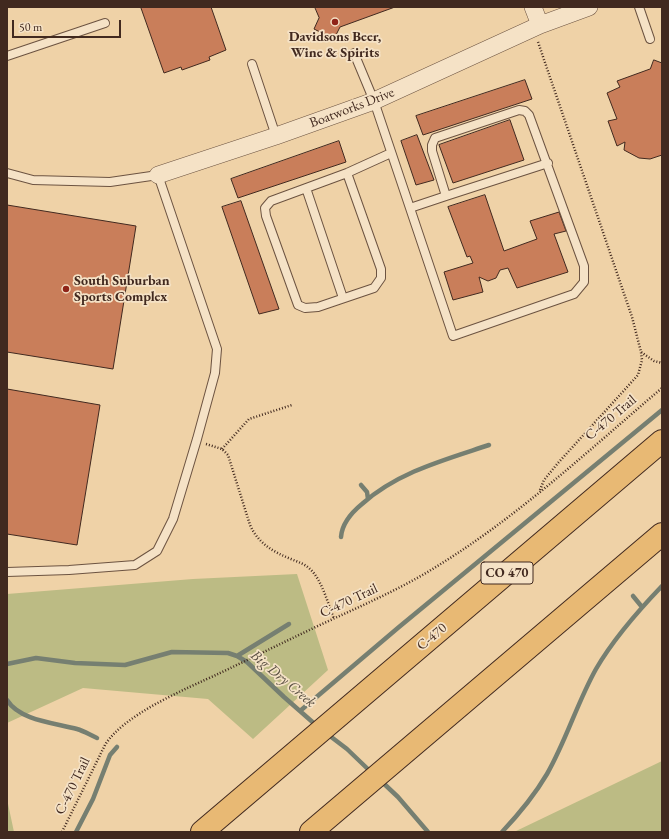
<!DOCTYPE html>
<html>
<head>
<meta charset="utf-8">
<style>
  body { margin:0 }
  #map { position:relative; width:669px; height:839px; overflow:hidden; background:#efd2a7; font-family:"EB Garamond",serif }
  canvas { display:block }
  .frame { position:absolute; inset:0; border:8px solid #41291f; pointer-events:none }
  .scale { position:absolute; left:12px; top:20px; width:109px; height:18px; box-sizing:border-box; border:2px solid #41291f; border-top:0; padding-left:5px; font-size:12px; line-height:14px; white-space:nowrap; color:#41291f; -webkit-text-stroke:3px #f5e2c6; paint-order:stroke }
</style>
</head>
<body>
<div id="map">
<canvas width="669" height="839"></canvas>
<div class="frame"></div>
<div class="scale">50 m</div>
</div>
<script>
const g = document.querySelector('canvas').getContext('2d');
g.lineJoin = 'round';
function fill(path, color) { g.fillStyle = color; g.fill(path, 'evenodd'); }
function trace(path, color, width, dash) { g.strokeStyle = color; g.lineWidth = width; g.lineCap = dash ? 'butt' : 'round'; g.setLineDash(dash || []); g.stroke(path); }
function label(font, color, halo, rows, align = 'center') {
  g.font = font + ' "EB Garamond",serif'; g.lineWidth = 3.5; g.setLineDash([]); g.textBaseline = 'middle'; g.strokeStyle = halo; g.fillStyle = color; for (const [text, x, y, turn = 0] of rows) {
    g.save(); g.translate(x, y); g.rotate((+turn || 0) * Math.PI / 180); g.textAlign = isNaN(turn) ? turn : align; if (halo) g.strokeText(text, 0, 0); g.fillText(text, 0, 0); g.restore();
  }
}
const green = new Path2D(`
  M297 574 328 670 253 739 208 699 83 688 7 723V594L193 579Z
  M662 761V832H514Z
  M7 799 14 832H7Z`);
const stream = new Path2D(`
  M361 485 367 492 368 499
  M341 537C342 523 351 513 362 504 398 472 444 460 489 445
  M633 596 642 607
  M237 656 289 624
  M7 664 36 658 75 663 125 665 172 652 228 653 237 656 247 662 284 697 317 726
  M7 700C20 721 56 723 77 729 84 731 90 735 97 738
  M300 711 399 627 662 410
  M326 733 347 749 372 773
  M380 780 398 797 428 832
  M76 832 93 799 110 755 117 747
  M502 832C519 814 534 796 547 774 566 741 577 703 596 669 614 638 637 612 662 586`);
const building = new Path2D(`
  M144 7H211L226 50 209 57 210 60 182 70 181 67 164 73 141 8Z
  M315 7H395L340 27 334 39 314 29 319 18Z
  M654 60 662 63V155L650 159 639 158 624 150 625 142 617 146 608 121 617 119 607 93 620 87 617 81 650 69Z
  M525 80 532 99 423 135 416 116Z
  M510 120 524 160 453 183 439 145Z
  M417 135 434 180 416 185 401 141Z
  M339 141 346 162 238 198 231 179Z
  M485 195 504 251 537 239 530 221 559 212 566 231 554 234 568 272 517 288 508 268 500 270 496 278 488 281 479 277 483 292 453 300 444 272 473 263 470 256 467 257 448 207Z
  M241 201 279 309 259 314 222 207Z
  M7 205 136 226 113 369 7 352Z
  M7 389 100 405 77 545 7 534Z`);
const path = new Path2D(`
  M538 42 632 317 641 352 654 361 662 363
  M206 444 222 449 228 455 250 525C258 543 273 552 291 559 298 562 305 564 310 569 322 580 328 604 334 619
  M222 449 249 419 292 405
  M540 490 544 480 558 463 638 375 642 360 641 352
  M62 832 105 745C124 714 186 689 220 673 258 655 296 636 335 618 370 602 406 586 439 565 520 515 590 449 662 388`);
const lane = new Path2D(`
  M639 7 650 39
  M354 53 374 101 453 336 574 294 584 282V266L529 115 525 111 519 110 435 138 432 145V151L446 196 410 208
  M7 56 105 23
  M252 64 276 136
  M7 173 33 180 110 182 158 175 217 349 215 373 197 439 173 519 157 551 135 565 69 570 7 572
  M347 173 381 269V278L374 288 318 307 305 308 298 305 266 216 265 208 271 201 347 173 391 153
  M306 188 343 298
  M446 196 548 163`);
const street = new Path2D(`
  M533 7 540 25
  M158 175 276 136 374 101 540 25 589 7`);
const highway = new Path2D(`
  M202 832 662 441
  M311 832 662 534`);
const markers = [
  [335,22,4,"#8f2418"],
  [66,289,4,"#8f2418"]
];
const shields = [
  [507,573,52]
];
const shieldNames = [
  ["CO 470",507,573]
];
const poiNames = [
  ["Davidsons Beer,",335,37],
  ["Wine & Spirits",335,53],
  ["South Suburban",74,281,"left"],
  ["Sports Complex",74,297,"left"]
];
const streetNames = [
  ["Boatworks Drive",352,108,-21],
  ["C-470 Trail",611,418,-40],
  ["C-470 Trail",349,601,-25],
  ["C-470",432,637,-40],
  ["C-470 Trail",73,786,-64]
];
const waterNames = [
  ["Big Dry Creek",283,679,40]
];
fill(green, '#bcbb84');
trace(stream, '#767f71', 4.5);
fill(building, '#c97e5a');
trace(building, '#41291f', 1);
trace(lane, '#6c5341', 10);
trace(street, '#6c5341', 18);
trace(highway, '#41291f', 24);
trace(path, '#41291f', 2.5, [1, 2]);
trace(lane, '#f5e2c6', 8);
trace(street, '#f5e2c6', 17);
trace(highway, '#e8b974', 22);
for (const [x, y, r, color] of markers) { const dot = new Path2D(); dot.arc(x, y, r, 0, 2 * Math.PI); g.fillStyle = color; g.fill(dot); trace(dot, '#f5e2c6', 1.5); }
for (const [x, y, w] of shields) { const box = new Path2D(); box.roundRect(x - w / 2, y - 11, w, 22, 3); g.fillStyle = '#f5e2c6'; g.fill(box); trace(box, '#41291f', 1); }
label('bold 13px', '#41291f', null, shieldNames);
label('bold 14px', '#41291f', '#f5e2c6', poiNames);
label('14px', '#41291f', '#f5e2c6', streetNames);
label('italic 15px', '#574d41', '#f5e2c6', waterNames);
</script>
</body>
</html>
